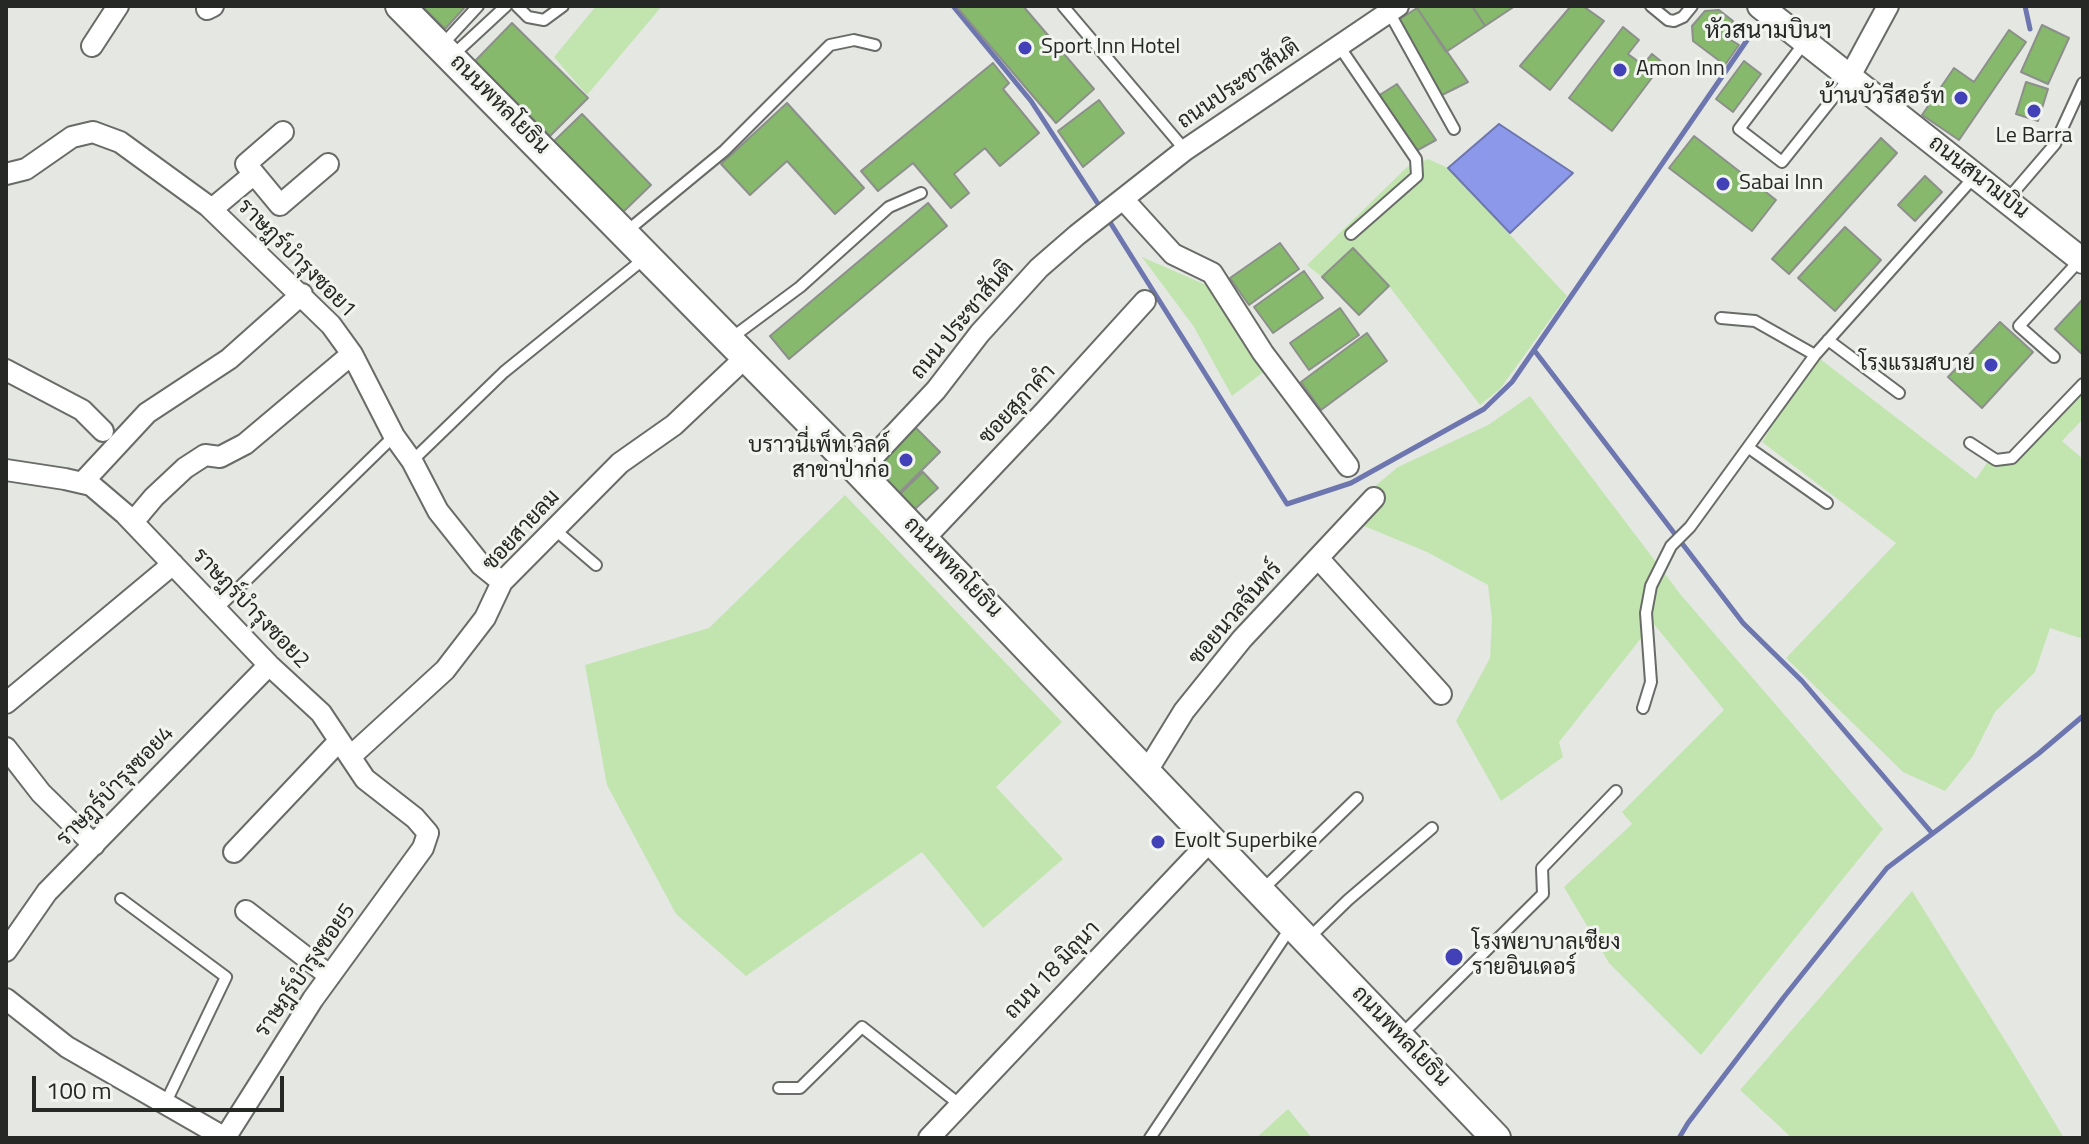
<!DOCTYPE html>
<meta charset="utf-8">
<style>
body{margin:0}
#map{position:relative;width:2089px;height:1144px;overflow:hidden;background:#e4e7e2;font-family:"Titillium Web",sans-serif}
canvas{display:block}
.frame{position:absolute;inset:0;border:8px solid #262826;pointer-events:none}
.scale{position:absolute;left:32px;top:1076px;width:252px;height:36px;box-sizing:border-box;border:4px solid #262826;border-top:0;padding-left:10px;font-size:24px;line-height:28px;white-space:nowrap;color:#262826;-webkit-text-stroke:6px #f1f4ef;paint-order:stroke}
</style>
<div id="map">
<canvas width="2089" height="1144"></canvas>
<div class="frame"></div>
<div class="scale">100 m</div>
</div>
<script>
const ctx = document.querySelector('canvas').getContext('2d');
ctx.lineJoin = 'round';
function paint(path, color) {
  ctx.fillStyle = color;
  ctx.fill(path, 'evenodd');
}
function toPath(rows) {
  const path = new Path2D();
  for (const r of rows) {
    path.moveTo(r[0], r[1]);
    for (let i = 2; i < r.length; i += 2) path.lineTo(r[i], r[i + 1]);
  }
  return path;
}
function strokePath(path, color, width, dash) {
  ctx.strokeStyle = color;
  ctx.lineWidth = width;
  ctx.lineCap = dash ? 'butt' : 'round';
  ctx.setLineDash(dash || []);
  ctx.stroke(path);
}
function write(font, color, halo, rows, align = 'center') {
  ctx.font = font + ' "Titillium Web",Sarabun,sans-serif';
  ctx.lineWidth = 6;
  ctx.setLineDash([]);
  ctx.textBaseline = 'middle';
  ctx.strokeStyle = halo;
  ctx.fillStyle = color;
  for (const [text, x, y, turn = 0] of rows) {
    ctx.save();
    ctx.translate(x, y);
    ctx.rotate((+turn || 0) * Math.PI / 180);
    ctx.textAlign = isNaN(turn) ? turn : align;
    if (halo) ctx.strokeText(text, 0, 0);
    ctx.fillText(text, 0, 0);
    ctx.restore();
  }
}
paint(toPath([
 [596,6,662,6,587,95,554,57],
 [1428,159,1448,168,1567,296,1500,389,1480,405,1389,286,1353,248,1322,277,1307,265,1407,167],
 [1142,257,1213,288,1266,370,1232,396,1194,327],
 [1815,355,1976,479,1991,457,2012,458,2083,384,2083,419,2062,441,2083,459,2083,639,2050,628,2035,672,1995,712,1973,756,1945,791,1903,772,1786,658,1896,543,1762,442],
 [1530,396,1681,595,1883,829,1701,1055,1609,963,1564,887,1632,824,1622,812,1724,710,1653,623,1559,742,1563,757,1501,801,1456,721,1490,658,1492,620,1488,585,1427,552,1364,526,1356,502,1398,467,1488,425],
 [845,495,1062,722,996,787,1063,859,983,928,922,852,746,976,676,914,607,785,585,665,709,628],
 [1912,891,2008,1045,2064,1138,1792,1138,1740,1090],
 [1288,1109,1312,1138,1256,1138]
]), '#c2e5b0');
const water = toPath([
 [1499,124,1573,173,1510,233,1448,168,1499,124]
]);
paint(water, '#8c98e9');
strokePath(water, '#6d76ae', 2);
strokePath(toPath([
 [953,6,1031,101,1102,210],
 [2025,6,2030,29],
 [1752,33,1534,350,1743,623,1802,681,1932,833],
 [1108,219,1287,504,1351,483,1484,409,1512,382,1534,350],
 [1679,1138,1688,1123,1784,997,1887,868,2038,754,2083,716]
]), '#6d76ae', 5);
const building = toPath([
 [422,6,466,6,445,29,422,6],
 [956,6,1023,6,1094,89,1056,123,956,6],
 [1420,6,1472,6,1485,26,1446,52,1417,8,1420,6],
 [1472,6,1515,6,1485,26,1472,6],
 [1571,6,1583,6,1604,21,1550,90,1520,66,1571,6],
 [1417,8,1468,82,1442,95,1409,48,1395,22,1417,8],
 [1719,10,1733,21,1728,38,1739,45,1725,65,1693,41,1692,26,1705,11,1719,10],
 [512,23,588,98,550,136,475,61,512,23],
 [2042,25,2069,38,2048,84,2021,72,2042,25],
 [1623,27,1639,40,1628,54,1643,65,1652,54,1663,63,1612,131,1569,98,1623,27],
 [2009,30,2026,42,1959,140,1922,115,1954,68,1974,82,2009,30],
 [1744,61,1761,74,1733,112,1716,99,1744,61],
 [993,63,1009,83,1003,89,1039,133,1000,166,985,148,954,174,969,193,951,208,913,163,878,191,861,171,993,63],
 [2026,82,2048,89,2038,121,2016,114,2026,82],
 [1397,84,1436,140,1416,151,1378,96,1397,84],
 [1099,100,1124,133,1083,167,1058,131,1099,100],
 [787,103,864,188,835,214,787,161,750,195,721,164,787,103],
 [582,114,651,185,620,215,551,144,582,114],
 [1694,136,1776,200,1752,231,1669,168,1694,136],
 [1881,138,1897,153,1789,274,1772,259,1881,138],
 [1925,176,1942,192,1915,221,1898,205,1925,176],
 [928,203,947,226,789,359,770,336,928,203],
 [1845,227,1881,260,1835,311,1798,278,1845,227],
 [1280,243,1299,269,1249,305,1230,278,1280,243],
 [1353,248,1389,286,1359,315,1322,277,1353,248],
 [1304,271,1323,298,1273,333,1254,307,1304,271],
 [2083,299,2083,355,2055,329,2083,299],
 [1340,308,1359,335,1309,370,1290,343,1340,308],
 [2000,322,2033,352,1982,408,1948,377,2000,322],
 [1367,333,1387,361,1321,410,1301,382,1367,333],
 [914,426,940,452,898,494,873,468,914,426],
 [923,472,938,488,915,509,900,494,923,472]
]);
paint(building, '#86b96b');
strokePath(building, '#8c8f8a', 2);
const service = toPath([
 [517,6,528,17,544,20,563,6],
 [1063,6,1185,150],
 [1651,6,1668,20,1674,21,1683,17,1692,6],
 [1389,12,1454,129],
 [1805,42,1739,129,1782,162,1849,78],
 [442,45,478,6],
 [1339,46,1416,159,1417,176,1351,234],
 [452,56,506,6],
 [2007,200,2055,144,2083,83],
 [627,231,724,151,830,45,854,40,875,45],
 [1721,318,1755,321,1815,355],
 [730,339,800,287,889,207,921,193],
 [1828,340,1899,393],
 [2054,357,2019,326,2080,260],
 [1970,443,1996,460,2012,458,2083,384],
 [1749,448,1827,503],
 [412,461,504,372,645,258],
 [554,529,596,565],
 [217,609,394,436],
 [1643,708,1651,682,1646,613,1651,586,1671,546,1690,527,1815,355,1974,177],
 [1261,891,1357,798],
 [121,899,226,977,165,1104],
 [1309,938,1348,900,1432,828],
 [1401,1035,1543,894,1542,868,1616,791],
 [779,1088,800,1088,862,1027,959,1104],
 [1150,1138,1291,927]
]);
const minor = toPath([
 [207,9,213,6],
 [92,46,118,6],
 [1849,78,1888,6],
 [283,132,246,164,280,205,328,164],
 [6,174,26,169,72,137,93,132,120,142,208,206,331,325,352,354,394,436,412,461,438,511,481,565,502,582],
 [1123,199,1173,254,1212,273,1263,353,1348,466],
 [212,209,254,174],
 [6,370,82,410,103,431],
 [6,470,65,479,91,485,125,514,269,665,321,713,365,779,415,818,428,833,423,848,313,999,225,1138],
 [859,472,936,390,980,333,1039,268,1077,235,1185,150,1398,6],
 [82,483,147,413,229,359,302,294],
 [133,522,154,497,185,468,205,455,220,457,245,444,352,354],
 [924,539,1045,411,1145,301],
 [1318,558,1441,694],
 [6,703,173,564],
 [6,748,41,793,94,845],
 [351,756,445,670,485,618,502,582,620,463,674,425,747,356],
 [1147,771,1184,711,1242,639,1374,498],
 [234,852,339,741],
 [246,911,330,976],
 [6,951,47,892,269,665],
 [6,999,67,1047,225,1138],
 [929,1138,1212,839]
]);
const tertiary = toPath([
 [1760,6,2083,261]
]);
const secondary = toPath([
 [400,6,859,472,1496,1138]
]);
strokePath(service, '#686b67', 14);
strokePath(minor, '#686b67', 24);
strokePath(tertiary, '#686b67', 28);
strokePath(secondary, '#686b67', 32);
strokePath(service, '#fff', 10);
strokePath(minor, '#fff', 20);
strokePath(tertiary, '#fff', 24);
strokePath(secondary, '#fff', 28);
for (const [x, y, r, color] of [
 [1025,48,8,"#4241b7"],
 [1620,70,8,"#4241b7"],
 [1961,98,8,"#4241b7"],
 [2034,111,8,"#4241b7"],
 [1723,184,8,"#4241b7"],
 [1991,365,8,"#4241b7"],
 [906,460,8,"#4241b7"],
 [1158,842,8,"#4241b7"],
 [1454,957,10,"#4241b7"]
]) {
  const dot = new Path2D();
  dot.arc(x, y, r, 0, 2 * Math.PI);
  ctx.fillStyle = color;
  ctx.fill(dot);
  strokePath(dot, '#f1f4ef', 3);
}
write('22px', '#262826', '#f1f4ef', [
 ["Sport Inn Hotel",1041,48],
 ["Amon Inn",1636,70],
 ["บ้านบัวรีสอร์ท",1945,98,"right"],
 ["Le Barra",2034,137,"center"],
 ["Sabai Inn",1739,184],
 ["โรงแรมสบาย",1975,365,"right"],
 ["บราวนี่เพ็ทเวิลด์",890,447,"right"],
 ["สาขาป่าก่อ",890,472,"right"],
 ["Evolt Superbike",1174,842],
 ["โรงพยาบาลเชียง",1472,944],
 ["รายอินเดอร์",1472,969]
], 'left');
write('22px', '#262826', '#f1f4ef', [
 ["ถนนประชาสันติ",1239,85,-34],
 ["ถนนพหลโยธิน",499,105,45],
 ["ถนนสนามบิน",1978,178,38],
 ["ราษฎร์บำรุงซอย1",296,259,45],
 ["ถนน ประชาสันติ",963,321,-50],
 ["ซอยสุภาคำ",1018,405,-47],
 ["ซอยสายลม",522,531,-47],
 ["ถนนพหลโยธิน",952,568,46],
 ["ราษฎร์บำรุงซอย2",250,609,46],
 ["ซอยนวลจันทร์",1236,614,-49],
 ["ราษฎร์บำรุงซอย4",116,787,-46],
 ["ราษฎร์บำรุงซอย5",306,971,-55],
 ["ถนน 18 มิถุนา",1053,971,-46],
 ["ถนนพหลโยธิน",1400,1037,46]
]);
write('24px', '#262826', '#f1f4ef', [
 ["หัวสนามบินฯ",1768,32]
]);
</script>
